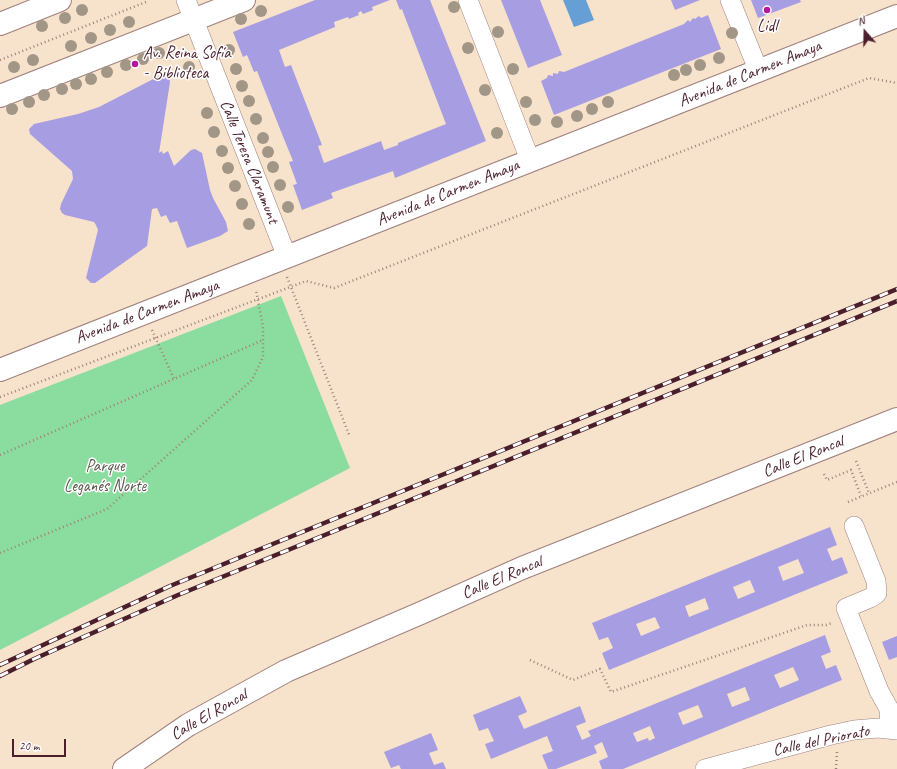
<!DOCTYPE html>
<meta charset="utf-8">
<style>
body{margin:0}
#map{position:relative;width:897px;height:769px;overflow:hidden;background:#f7e2cc;font-family:Caveat,sans-serif}
canvas{display:block}
.north{position:absolute;left:845px;top:12px;width:40px;height:40px;-webkit-text-stroke:3px #fff;paint-order:stroke;rotate:340deg;font-size:11px;font-weight:700;line-height:16px;text-align:center;color:#4a1f2b}
.north::after{content:'';display:block;margin:auto;width:14px;height:18px;background:#4a1f2b;clip-path:polygon(50% 0,100% 100%,50% 72%,0 100%)}
.scale{position:absolute;left:12px;top:739px;width:54px;height:18px;box-sizing:border-box;border:2px solid #4a1f2b;border-top:0;padding-left:5px;font-size:12px;line-height:14px;white-space:nowrap;color:#4a1f2b;-webkit-text-stroke:3px #fff;paint-order:stroke}
</style>
<div id="map">
<canvas width="897" height="769"></canvas>
<div class="north">N</div>
<div class="scale">20 m</div>
</div>
<script>
const ctx = document.querySelector('canvas').getContext('2d');
ctx.lineJoin = 'round';
function paint(path, color) {
  ctx.fillStyle = color;
  ctx.fill(path, 'evenodd');
}
function toPath(rows) {
  const path = new Path2D();
  for (const r of rows) {
    path.moveTo(r[0], r[1]);
    for (let i = 2; i < r.length; i += 2) path.lineTo(r[i], r[i + 1]);
  }
  return path;
}
function strokePath(path, color, width, dash) {
  ctx.strokeStyle = color;
  ctx.lineWidth = width;
  ctx.lineCap = dash ? 'butt' : 'round';
  ctx.setLineDash(dash || []);
  ctx.stroke(path);
}
function write(font, color, halo, rows, align = 'center') {
  ctx.font = font + ' Caveat,sans-serif';
  ctx.lineWidth = 3;
  ctx.setLineDash([]);
  ctx.textBaseline = 'middle';
  ctx.strokeStyle = halo;
  ctx.fillStyle = color;
  for (const [text, x, y, turn = 0] of rows) {
    ctx.save();
    ctx.translate(x, y);
    ctx.rotate((+turn || 0) * Math.PI / 180);
    ctx.textAlign = isNaN(turn) ? turn : align;
    if (halo) ctx.strokeText(text, 0, 0);
    ctx.fillText(text, 0, 0);
    ctx.restore();
  }
}
paint(toPath([
 [281,296,350,468,0,650,0,405]
]), '#8add9e');
paint(toPath([
 [563,0,586,0,594,20,574,27]
]), '#669fd5');
paint(toPath([
 [315,0,390,0,372,7,373,10,363,14,361,11,358,13,359,15,349,19,348,17,334,22,335,27,279,50,285,67,291,65,322,145,318,146,324,163,381,141,384,150,398,145,398,143,446,124,403,12,402,9,400,10,396,0,430,0,486,141,395,178,393,171,331,193,333,198,302,210,293,185,297,184,289,162,293,161,284,139,257,71,254,72,247,55,243,57,233,32],
 [501,0,540,0,562,55,528,68],
 [671,0,700,0,675,10],
 [751,0,800,0,801,2,758,18],
 [708,15,721,49,554,115,541,81,547,78,548,75,553,76,553,73,558,74,559,71,564,72,684,24,688,20,690,22,693,18,695,19,699,16,701,18],
 [165,73,169,77,170,82,159,153,162,151,163,154,168,151,174,166,191,150,195,149,202,153,210,190,213,198,226,222,228,231,220,236,187,248,177,221,170,223,166,215,161,217,157,208,152,209,147,246,95,283,91,283,86,278,98,230,96,225,94,222,65,215,62,213,60,209,61,204,73,179,72,171,30,134,29,129,34,124,78,114,99,107],
 [830,527,837,545,827,549,832,561,842,557,848,573,609,670,602,653,613,648,608,637,599,640,592,623],
 [798,559,804,573,783,581,778,567],
 [750,580,755,592,738,599,733,587],
 [705,598,709,609,689,617,685,606],
 [655,617,660,628,641,636,636,624],
 [825,635,831,652,821,656,826,669,836,665,842,680,623,769,602,769,599,761,608,757,602,742,594,746,597,753,556,769,548,769,542,755,553,751,547,736,491,759,485,744,494,741,488,728,479,731,473,715,520,696,527,712,518,716,524,729,580,706,586,722,576,726,582,740,591,736,588,731],
 [793,667,799,680,780,688,774,675],
 [745,687,750,700,732,707,727,694],
 [698,705,703,717,683,725,678,713],
 [650,726,655,738,649,741,648,738,637,742,633,733],
 [897,636,897,657,889,660,882,642],
 [431,733,438,750,429,753,434,765,443,762,446,769,401,769,399,765,391,768,384,752]
]), '#a79de2');
const street = toPath([
 [186,0,287,257],
 [468,0,530,160],
 [730,0,759,72],
 [854,526,876,581,877,593,875,595,870,598,846,608,879,691,889,709,890,729],
 [705,769,831,735,854,730,878,728,897,730]
]);
const secondary = toPath([
 [0,24,60,0],
 [0,96,244,0],
 [0,370,897,16],
 [124,769,188,725,286,671,421,613,522,568,897,419]
]);
strokePath(street, '#a0807c', 20);
strokePath(secondary, '#a0807c', 24);
strokePath(toPath([
 [0,60,146,2],
 [287,277,350,437],
 [152,330,174,379],
 [0,397,306,281,334,288,869,78,897,83],
 [0,455,263,340],
 [856,461,869,493],
 [824,474,827,480,851,470,861,496],
 [848,502,897,482],
 [0,553,107,509,252,380,263,357,263,327,256,290],
 [530,660,573,680,600,669,611,692,807,625,826,625,832,623],
 [836,769,837,752]
]), '#a0807c', 2.5, [1, 3]);
strokePath(street, '#fff', 19);
strokePath(secondary, '#fff', 22);
const rail = toPath([
 [0,665,170,586,897,289],
 [0,676,34,659,178,595,897,301]
]);
strokePath(rail, '#4a1f2b', 4.5);
strokePath(rail, '#fff', 3, [9]);
ctx.fillStyle = '#a29687';
for (const [x, y] of [
 [454,7],
 [82,10],
 [261,11],
 [65,18],
 [241,19],
 [129,22],
 [42,26],
 [110,30],
 [498,32],
 [732,33],
 [91,38],
 [71,46],
 [468,48],
 [229,50],
 [159,53],
 [719,58],
 [143,59],
 [33,60],
 [126,65],
 [700,65],
 [14,67],
 [189,67],
 [236,69],
 [513,69],
 [686,70],
 [107,72],
 [674,75],
 [91,79],
 [76,84],
 [242,86],
 [62,89],
 [485,90],
 [44,95],
 [249,101],
 [29,102],
 [526,102],
 [608,102],
 [12,109],
 [592,109],
 [207,113],
 [577,116],
 [256,119],
 [535,120],
 [557,122],
 [214,132],
 [497,133],
 [263,138],
 [222,151],
 [268,152],
 [273,167],
 [228,168],
 [280,185],
 [235,186],
 [242,204],
 [288,207],
 [249,224]
]) {
  ctx.beginPath();
  ctx.arc(x, y, 6, 0, 2 * Math.PI);
  ctx.fill();
}
for (const [x, y, r, color] of [
 [767,10,4,"#b5179e"],
 [135,64,4,"#b5179e"]
]) {
  const dot = new Path2D();
  dot.arc(x, y, r, 0, 2 * Math.PI);
  ctx.fillStyle = color;
  ctx.fill(dot);
  strokePath(dot, '#fff', 1.5);
}
write('17px', '#4a1f2b', '#fff', [
 ["Lidl",767,27],
 ["Av. Reina Sofía",143,54,"left"],
 ["- Biblioteca",143,74,"left"]
]);
write('17px', '#4a1f2b', '#fff', [
 ["Avenida de Carmen Amaya",750,74,-22],
 ["Calle Teresa Claramunt",249,162,68],
 ["Avenida de Carmen Amaya",448,193,-22],
 ["Avenida de Carmen Amaya",147,312,-21],
 ["Calle El Roncal",803,457,-22],
 ["Calle El Roncal",502,578,-23],
 ["Calle El Roncal",209,715,-30],
 ["Calle del Priorato",821,741,-12]
]);
write('17px', '#5d584e', '#fff', [
 ["Parque",105,467],
 ["Leganés Norte",105,487]
]);
</script>
